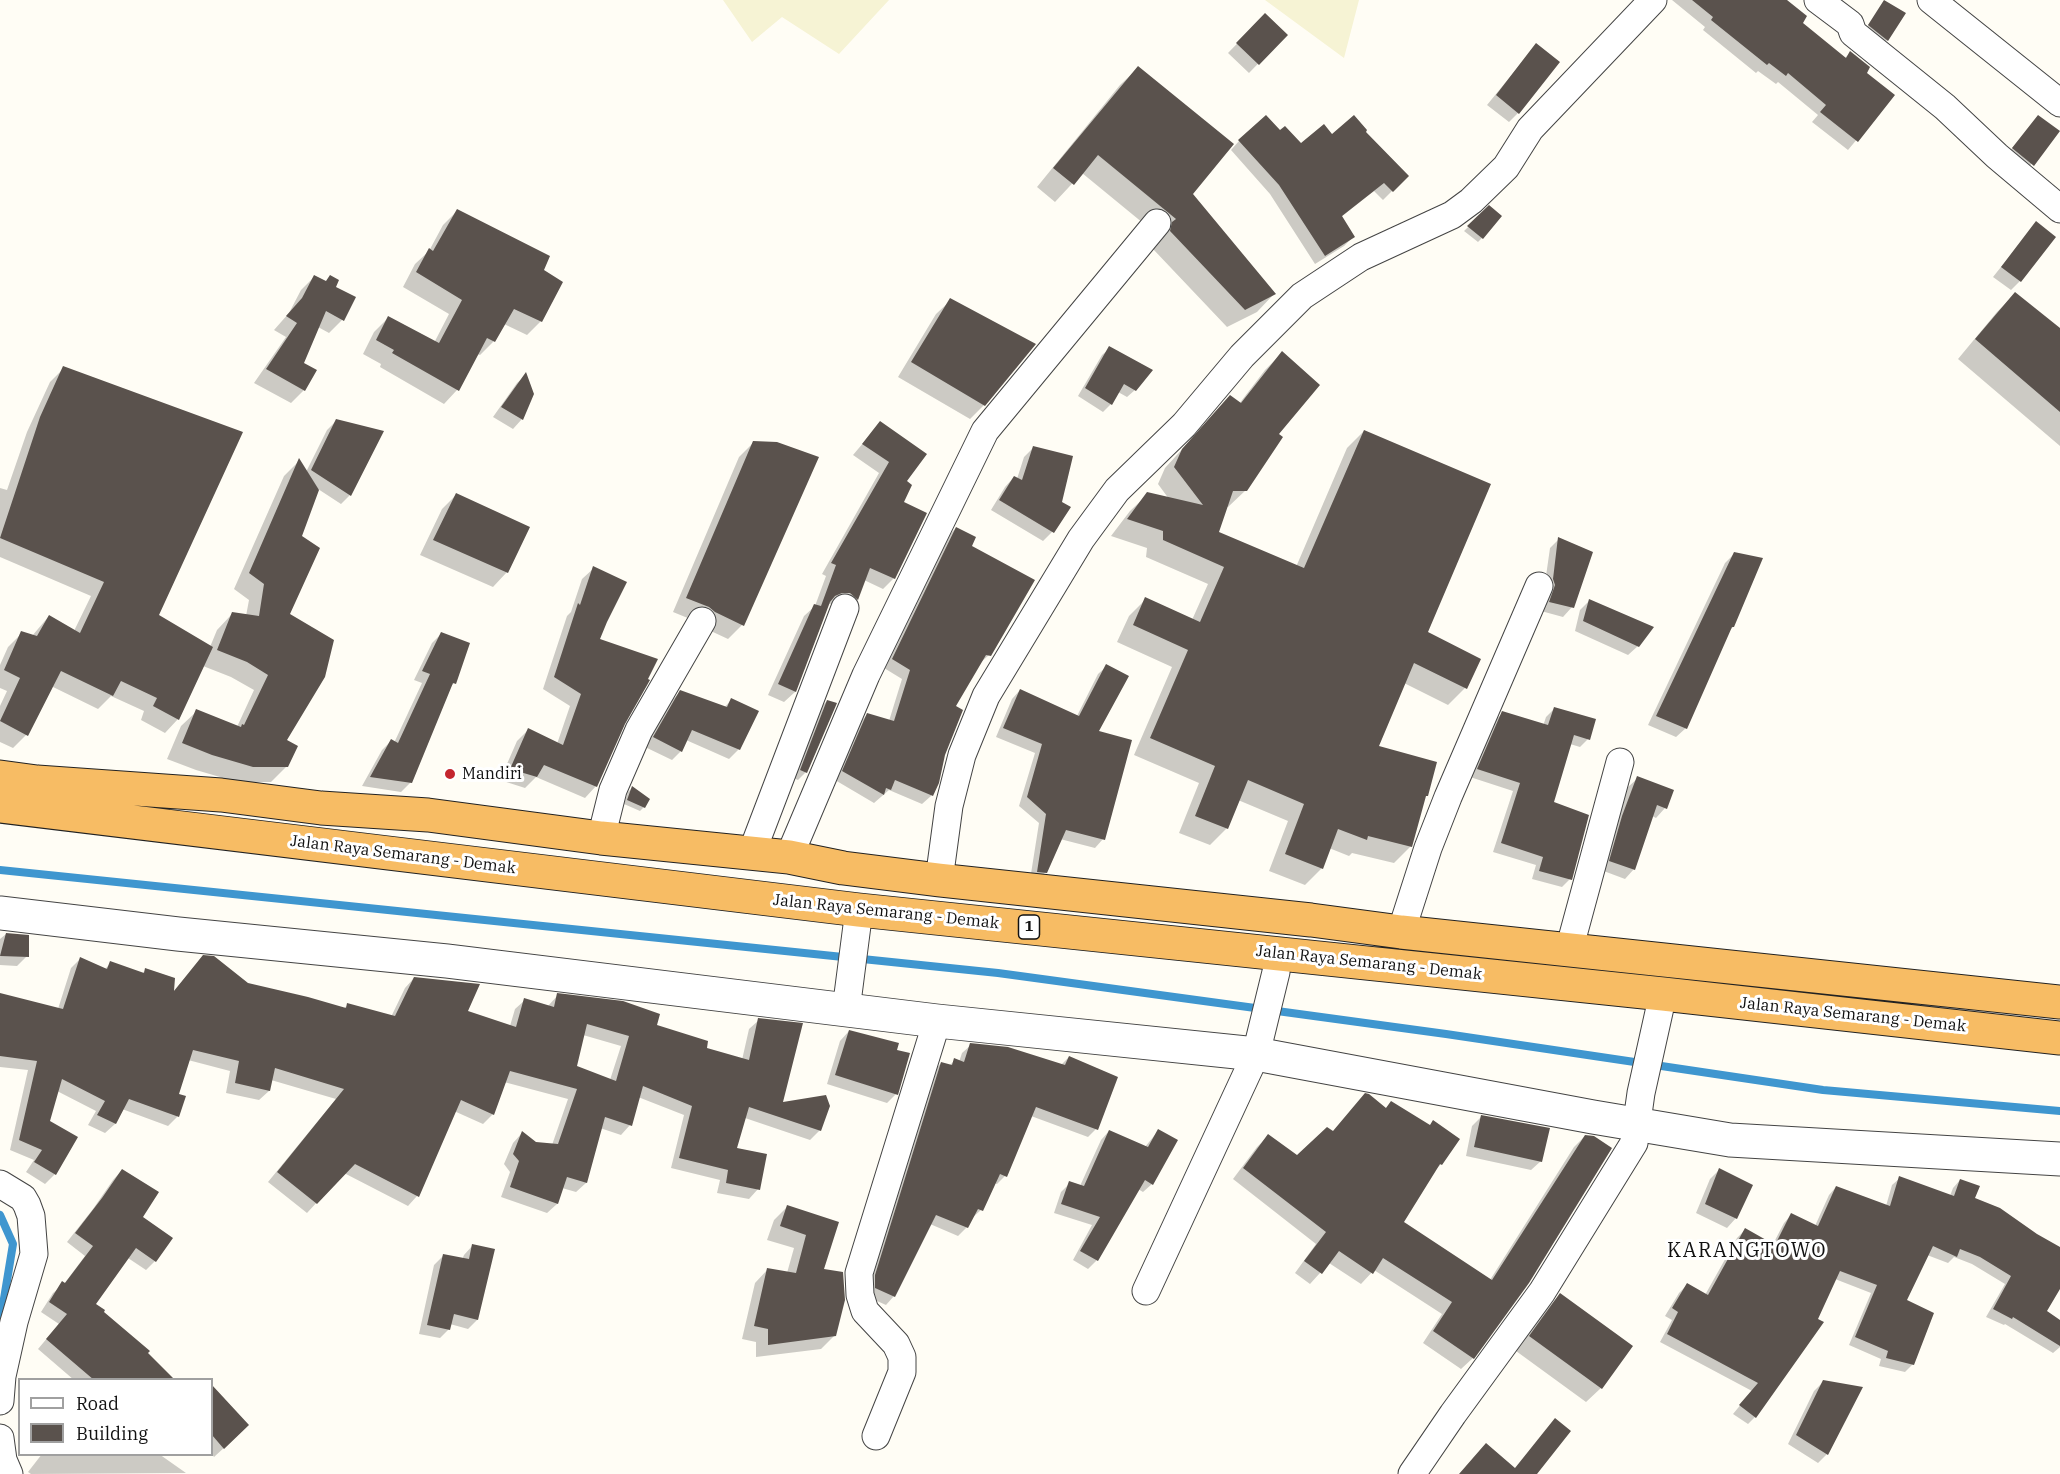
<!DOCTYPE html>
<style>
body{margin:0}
#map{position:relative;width:2060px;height:1474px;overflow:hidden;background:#fffdf5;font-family:"IBM Plex Serif",serif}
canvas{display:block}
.legend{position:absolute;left:18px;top:1378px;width:195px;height:78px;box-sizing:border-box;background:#fff;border:2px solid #a0a0a0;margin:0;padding:8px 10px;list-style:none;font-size:18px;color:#111}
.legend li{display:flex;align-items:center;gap:12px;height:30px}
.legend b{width:30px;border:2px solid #a0a0a0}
</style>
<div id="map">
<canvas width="2060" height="1474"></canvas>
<ul class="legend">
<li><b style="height:8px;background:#fff"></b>Road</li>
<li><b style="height:16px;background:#5a524d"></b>Building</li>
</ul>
</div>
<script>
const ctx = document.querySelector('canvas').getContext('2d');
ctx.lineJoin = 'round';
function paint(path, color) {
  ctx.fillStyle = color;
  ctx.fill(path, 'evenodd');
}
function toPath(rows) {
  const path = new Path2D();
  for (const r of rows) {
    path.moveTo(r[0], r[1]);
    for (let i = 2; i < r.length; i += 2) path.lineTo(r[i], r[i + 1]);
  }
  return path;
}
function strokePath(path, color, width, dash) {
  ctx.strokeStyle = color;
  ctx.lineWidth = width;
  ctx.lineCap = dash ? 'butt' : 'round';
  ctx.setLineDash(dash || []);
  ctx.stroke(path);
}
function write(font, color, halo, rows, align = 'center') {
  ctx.font = font + ' "IBM Plex Serif",serif';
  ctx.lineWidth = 6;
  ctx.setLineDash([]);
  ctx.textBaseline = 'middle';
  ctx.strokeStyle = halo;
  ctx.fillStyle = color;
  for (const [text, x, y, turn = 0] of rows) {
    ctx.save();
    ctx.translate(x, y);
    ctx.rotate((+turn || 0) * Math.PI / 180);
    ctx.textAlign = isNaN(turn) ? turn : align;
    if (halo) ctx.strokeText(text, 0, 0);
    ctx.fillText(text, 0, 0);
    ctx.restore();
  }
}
paint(toPath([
 [723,0,889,0,839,54,782,17,752,42],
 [1265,0,1359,0,1344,58]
]), '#f6f3d4');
paint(toPath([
 [1672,0,1783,0,1801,23,1844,59,1850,53,1865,73,1893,96,1848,150,1812,122,1818,115,1778,82,1776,84,1758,71,1756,73,1703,30,1705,27],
 [1265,15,1286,35,1249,73,1228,53],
 [1869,24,1887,40,1883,44,1865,30],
 [1536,45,1518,113,1509,122,1487,105],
 [1138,68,1191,194,1274,294,1257,312,1227,327,1153,249,1155,242,1160,237,1082,173,1055,202,1037,187,1120,85],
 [2038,117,2058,132,2023,174,2004,158],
 [1364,132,1407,176,1383,200,1374,191,1341,217,1353,237,1344,246,1315,264,1270,194,1231,150,1239,141,1280,133,1301,145,1332,136],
 [1489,207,1482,238,1478,242,1464,231],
 [457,211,542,271,541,321,527,335,504,324,493,342,480,355,477,354,457,390,444,404,380,367,381,364,363,354,374,332,388,318,434,343,449,314,403,287,415,264,429,251,443,225],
 [2036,223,2020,281,2011,290,1993,277],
 [314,277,354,298,342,320,329,333,318,327,302,364,304,390,291,403,254,383,286,337,274,330,289,313,301,290],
 [2015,294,2060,330,2060,446,1958,359,1997,312],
 [951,300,984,405,970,419,898,377,936,314],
 [1110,348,1135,390,1127,397,1118,392,1111,404,1103,412,1078,396,1102,355],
 [1282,353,1277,434,1246,490,1228,507,1226,507,1217,533,1296,567,1347,448,1364,431,1426,633,1465,688,1448,705,1404,683,1377,747,1423,798,1411,846,1394,863,1352,853,1349,856,1329,848,1322,868,1305,885,1269,871,1288,821,1238,800,1227,828,1210,845,1179,833,1199,783,1134,755,1172,667,1117,642,1129,616,1146,599,1192,620,1208,584,1146,557,1147,548,1111,536,1130,511,1148,494,1169,499,1158,484,1165,468,1230,397,1239,404,1265,370],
 [64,368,158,616,210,647,217,630,232,614,246,616,249,600,234,589,284,476,299,461,306,472,327,430,336,421,350,495,341,504,318,489,301,537,288,615,285,741,287,766,271,782,237,782,196,770,167,759,181,726,197,711,237,727,254,690,231,677,203,666,178,719,165,733,141,720,144,711,111,696,98,709,51,686,26,735,13,748,0,742,0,706,7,691,0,688,0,665,8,647,22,633,32,636,49,616,74,631,91,596,0,557,0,488,7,490,27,432,50,382],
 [526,375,522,419,513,429,493,417,517,383],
 [880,423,905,482,894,578,883,589,864,580,857,600,847,610,839,603,828,604,795,692,784,702,768,695,804,616,815,606,826,576,822,574,879,473,853,455],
 [754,442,817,458,742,625,728,639,700,626,695,621,673,612,739,457],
 [1033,448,1052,532,1043,541,991,510,1005,487,1014,477,1017,479,1024,457],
 [456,495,507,572,493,587,420,555,442,509],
 [956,528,970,547,989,655,979,664,953,707,937,782,931,796,922,804,889,790,874,803,835,780,859,723,868,714,889,721,902,679,884,668,947,537],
 [1559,539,1572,607,1563,617,1541,611,1550,548],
 [1734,554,1733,627,1729,631,1686,728,1676,737,1648,725,1725,563],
 [594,568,598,639,623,723,596,786,585,798,536,777,525,788,500,780,517,741,528,730,557,744,570,706,543,689,567,616,571,612,582,579],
 [1589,601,1638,646,1628,655,1575,631,1580,610],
 [441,634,454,683,449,688,411,782,401,792,362,786,382,750,391,741,394,743,422,683,414,680,432,643],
 [1107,666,1097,732,1103,839,1095,848,1060,839,1046,872,1037,880,1030,880,1039,823,1019,806,1035,753,996,737,1012,699,1020,690,1077,716,1098,674],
 [680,692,724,708,731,700,739,749,729,759,686,740,681,751,672,760,645,747,671,701],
 [827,701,806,772,798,780,793,778,819,709],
 [1555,708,1588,739,1580,747,1570,744,1552,803,1570,879,1562,887,1532,879,1536,865,1493,852,1513,791,1470,777,1494,721,1503,713,1543,726,1546,717],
 [1638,778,1665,808,1656,818,1652,816,1634,869,1625,879,1601,870,1613,826,1628,787],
 [632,788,644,807,640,811,624,804,628,792],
 [6,934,27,956,17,966,0,965,0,939],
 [203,957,247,985,343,1009,348,1005,391,1017,405,988,414,978,466,1012,510,1026,515,1009,525,1000,548,1006,558,995,655,1026,705,1050,742,1060,749,1029,759,1020,781,1104,820,1130,810,1140,745,1118,735,1149,758,1189,749,1199,717,1193,720,1180,671,1168,684,1115,638,1097,630,1125,621,1135,600,1128,586,1183,576,1192,562,1188,557,1204,547,1213,501,1197,510,1172,504,1164,513,1143,522,1133,536,1144,552,1145,568,1099,504,1082,493,1114,483,1124,454,1111,417,1196,408,1206,344,1173,307,1213,268,1182,336,1099,271,1080,269,1091,259,1100,226,1093,230,1071,188,1060,177,1095,184,1097,177,1117,168,1126,122,1109,115,1124,105,1133,88,1125,96,1111,57,1091,48,1121,55,1174,45,1184,26,1172,34,1160,10,1150,28,1070,0,1067,0,995,58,1009,71,968,80,959,104,970,111,963,142,974,146,969,172,993],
 [583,1035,621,1046,610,1080,576,1067],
 [849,1031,895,1051,896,1094,887,1103,827,1084,840,1041],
 [971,1045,1061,1065,1069,1057,1096,1129,1088,1137,1031,1116,1005,1176,997,1184,994,1183,981,1210,972,1218,967,1227,958,1236,930,1224,894,1296,886,1305,868,1297,867,1284,933,1072,941,1063,949,1066,955,1060,959,1062,962,1053],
 [1391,1103,1441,1164,1434,1171,1402,1223,1490,1280,1574,1147,1585,1136,1473,1358,1461,1369,1423,1343,1442,1314,1374,1270,1361,1284,1329,1263,1310,1284,1295,1273,1316,1244,1233,1179,1257,1147,1268,1136,1297,1157,1332,1132,1385,1109],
 [1481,1117,1541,1161,1531,1170,1466,1156,1472,1126],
 [1109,1131,1145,1147,1158,1131,1152,1184,1143,1192,1138,1189,1097,1260,1088,1269,1073,1260,1092,1225,1054,1213,1061,1192,1070,1183,1080,1186,1101,1140],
 [122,1170,155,1261,146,1270,128,1258,94,1304,173,1380,74,1380,38,1349,59,1324,41,1312,53,1293,64,1284,85,1256,67,1242,93,1209,113,1180],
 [1719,1170,1736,1218,1727,1228,1696,1213,1710,1179],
 [1900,1178,1950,1196,1953,1188,1960,1180,1973,1199,2060,1249,2060,1286,2045,1311,2060,1321,2060,1347,2053,1353,2005,1324,2004,1325,1986,1317,2005,1284,1972,1264,1954,1257,1948,1263,1927,1255,1905,1300,1913,1364,1905,1372,1879,1366,1881,1359,1849,1345,1871,1293,1835,1279,1755,1417,1748,1424,1733,1414,1752,1391,1660,1342,1672,1320,1665,1316,1679,1293,1687,1285,1705,1295,1737,1238,1745,1230,1772,1246,1784,1223,1791,1215,1815,1226,1829,1195,1836,1187,1886,1206,1892,1185],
 [787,1207,837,1223,822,1270,835,1335,821,1349,756,1357,756,1342,742,1339,755,1283,768,1269,787,1273,794,1248,767,1240,774,1220],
 [473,1245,477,1320,468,1329,450,1324,449,1329,440,1338,419,1334,434,1265,444,1255,462,1260,464,1255],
 [1560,1295,1631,1347,1601,1388,1586,1402,1516,1351,1546,1309],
 [1824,1381,1861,1388,1827,1454,1818,1463,1788,1444,1814,1391],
 [220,1396,238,1435,214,1457,212,1454,212,1404],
 [42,1454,159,1454,186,1473,31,1474,28,1472]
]), '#0003');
strokePath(toPath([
 [0,870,998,973,1446,1034,1823,1090,2060,1111],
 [0,1215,13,1244,0,1323]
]), '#3f96cf', 8);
paint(toPath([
 [1692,0,1787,0,1807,16,1803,23,1846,58,1850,51,1870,67,1867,73,1895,95,1858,142,1820,112,1826,105,1788,73,1786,76,1769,63,1767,65,1711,20,1713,17],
 [1884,0,1906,13,1888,41,1868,25],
 [1265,13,1288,35,1259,65,1236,43],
 [1536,43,1560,62,1519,114,1496,95],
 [1138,66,1234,144,1193,194,1276,294,1245,310,1170,231,1172,222,1176,219,1098,155,1074,185,1053,168],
 [1266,115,1280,130,1285,126,1301,143,1324,124,1332,134,1354,115,1367,130,1366,132,1409,176,1393,192,1384,183,1342,216,1355,237,1325,256,1279,185,1238,140],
 [2038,115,2060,131,2034,166,2012,148],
 [1489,205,1502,216,1483,239,1467,226],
 [457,209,550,256,544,270,563,282,542,322,514,309,495,342,487,338,459,391,392,353,394,350,376,340,388,316,439,343,462,300,416,272,429,248,433,251],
 [2036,221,2056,237,2021,282,2001,267],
 [314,275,326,281,330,275,339,280,336,287,356,297,344,321,326,311,304,363,317,370,305,391,266,369,297,323,286,316,302,298],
 [2015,292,2060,328,2060,412,1975,339],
 [950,298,1036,344,985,406,911,362],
 [1109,346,1153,370,1136,391,1124,384,1112,405,1085,388],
 [1282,351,1320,385,1279,434,1283,437,1247,491,1233,491,1219,532,1304,568,1364,430,1491,484,1428,632,1481,659,1467,689,1414,663,1379,746,1437,762,1428,796,1426,796,1412,847,1368,836,1367,840,1338,829,1323,869,1285,854,1304,804,1248,780,1228,829,1195,816,1215,766,1150,738,1188,650,1133,625,1145,597,1200,622,1224,567,1163,540,1163,531,1127,519,1147,492,1203,505,1174,467,1182,449,1230,395,1241,403],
 [63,366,243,432,159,615,213,647,179,720,153,706,157,698,121,681,113,696,61,671,28,736,0,721,20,678,4,670,21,631,37,636,49,615,80,633,104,582,0,538,40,417],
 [526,372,534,394,523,420,501,407],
 [336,419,384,431,351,496,311,470],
 [880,421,927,454,907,481,912,485,904,502,927,513,895,579,870,568,858,600,850,593,842,593,835,596,830,602,796,692,778,684,814,604,821,606,836,565,831,563,889,462,862,444],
 [753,441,777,442,819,457,744,626,715,612,709,607,686,598],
 [1033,446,1073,456,1062,502,1071,507,1054,533,999,500,1014,476,1022,480],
 [299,458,319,490,302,536,320,548,290,614,334,640,325,677,287,740,298,746,288,767,253,767,212,755,182,743,196,709,241,727,242,724,244,725,268,675,247,662,217,650,232,612,259,616,264,584,249,573],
 [456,493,530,527,508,573,433,540],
 [956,527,976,537,972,546,1035,580,991,656,986,655,956,706,963,710,945,755,939,783,933,796,895,780,891,790,886,788,884,795,842,771,867,713,894,721,910,670,892,659],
 [1558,537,1593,552,1574,608,1549,602,1555,585,1553,579],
 [1734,552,1763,558,1734,627,1732,627,1687,729,1656,716],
 [593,566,627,582,607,622,600,639,658,659,648,679,650,680,625,724,597,787,544,765,537,777,510,769,528,728,563,745,581,694,554,677,578,603,580,605],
 [1589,599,1654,627,1639,647,1583,621],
 [441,632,470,643,456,684,453,683,412,783,370,777,391,739,398,743,430,674,422,671],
 [1106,664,1129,676,1099,731,1132,740,1105,840,1066,830,1047,873,1037,872,1046,814,1027,797,1042,744,1003,728,1020,689,1079,716],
 [680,690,727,707,731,698,759,711,740,750,692,730,682,752,653,737],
 [827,700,837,703,807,773,800,770],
 [1554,707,1596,719,1590,740,1574,735,1554,802,1589,815,1572,880,1539,871,1543,857,1501,843,1520,783,1477,769,1502,711,1548,725],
 [1637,776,1674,790,1667,809,1657,805,1635,870,1609,861,1622,816],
 [632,786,650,799,645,808,627,800],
 [6,933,29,935,29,957,0,956],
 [203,955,214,956,248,983,308,997,346,1008,347,1003,395,1016,414,977,480,984,468,1011,516,1027,524,998,554,1007,557,993,623,1001,660,1014,657,1025,708,1041,707,1048,749,1060,758,1018,803,1023,783,1102,826,1095,830,1106,821,1131,749,1107,737,1148,767,1154,760,1190,726,1183,728,1170,679,1158,692,1106,643,1086,632,1126,605,1117,587,1183,567,1177,558,1204,510,1187,519,1161,513,1154,522,1131,536,1142,558,1144,577,1089,510,1071,494,1115,461,1100,419,1197,355,1164,317,1204,277,1172,344,1089,275,1068,270,1091,235,1083,239,1061,193,1050,179,1094,186,1096,179,1117,129,1099,116,1124,97,1115,105,1101,62,1079,50,1121,78,1137,56,1175,34,1162,42,1150,19,1140,37,1061,0,1056,0,993,63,1009,80,957,107,969,110,961,144,973,145,968,175,978,174,991],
 [587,1024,629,1036,616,1081,577,1066],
 [849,1030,899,1043,897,1050,910,1053,898,1095,835,1075],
 [970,1043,1008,1047,1065,1065,1069,1056,1118,1077,1098,1130,1036,1107,1007,1177,1000,1174,983,1211,978,1209,968,1228,936,1215,895,1297,875,1288,875,1275,941,1062,952,1065,954,1058,964,1062],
 [1365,1093,1369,1094,1386,1108,1391,1101,1430,1125,1433,1120,1460,1139,1442,1165,1440,1164,1404,1222,1492,1280,1585,1135,1594,1136,1612,1148,1529,1283,1474,1359,1433,1331,1452,1302,1383,1258,1373,1274,1339,1251,1322,1274,1304,1261,1326,1232,1243,1168,1268,1134,1297,1155,1327,1127,1333,1131],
 [1481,1115,1550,1128,1542,1162,1474,1147],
 [1158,1129,1178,1140,1153,1185,1145,1180,1098,1261,1080,1251,1100,1217,1061,1204,1069,1181,1084,1186,1109,1130,1148,1147],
 [1719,1168,1753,1185,1737,1219,1705,1204],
 [122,1169,159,1192,143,1217,173,1238,156,1262,136,1248,96,1304,105,1310,104,1312,150,1351,148,1353,175,1380,94,1380,46,1339,67,1314,49,1302,62,1281,65,1283,93,1246,75,1233,102,1198],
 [1899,1176,1954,1196,1960,1179,1980,1186,1975,1198,2000,1208,2037,1234,2060,1247,2060,1289,2047,1311,2060,1320,2060,1346,2013,1317,2012,1319,1993,1309,2011,1276,1980,1257,1960,1249,1957,1257,1933,1246,1907,1300,1934,1313,1914,1365,1886,1358,1888,1351,1855,1337,1877,1285,1840,1271,1818,1319,1824,1322,1756,1418,1739,1405,1758,1383,1667,1334,1678,1312,1672,1308,1687,1283,1708,1295,1745,1228,1775,1245,1791,1213,1818,1226,1836,1186,1890,1206],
 [787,1205,839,1222,824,1269,843,1272,845,1300,836,1336,768,1345,768,1329,754,1326,767,1268,796,1273,806,1235,780,1226],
 [472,1244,495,1249,478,1320,454,1314,450,1330,427,1325,443,1254,469,1259],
 [1560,1293,1633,1346,1602,1389,1529,1336],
 [1823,1380,1863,1387,1828,1455,1796,1435],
 [212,1385,249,1425,224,1449,212,1435],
 [1555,1418,1571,1431,1537,1474,1459,1474,1486,1443,1515,1468]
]), '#5a524d');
const minor = toPath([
 [1818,0,1850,24,1853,33,1945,107,1997,156,2060,209],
 [1931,0,2060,103],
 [601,838,613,790,639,730,702,621],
 [752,852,845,608],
 [789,857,866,675,985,431,1157,223],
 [939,880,949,806,962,755,986,696,1081,539,1117,490,1184,425,1242,356,1302,296,1361,257,1452,215,1471,201,1506,167,1530,129,1653,0],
 [1401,932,1428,848,1448,797,1539,586],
 [1569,950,1620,762],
 [846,1010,859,910],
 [0,1184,23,1198,27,1205,31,1216,34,1254,14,1322,2,1376,0,1401],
 [1146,1291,1256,1054,1276,972,1278,954],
 [876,1436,902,1372,902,1357,896,1344,865,1311,860,1295,859,1273,937,1021],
 [0,1438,3,1460,9,1474],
 [1412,1474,1453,1414,1542,1292,1634,1143,1641,1093,1663,994]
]);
const tertiary = toPath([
 [0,913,178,934,447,961,937,1021,1256,1054,1593,1117,1730,1140,2060,1159]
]);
const trunk = toPath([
 [0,777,37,782,221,795,321,808,428,815,601,838,789,857,843,868,939,880,1311,920,1401,932,2060,1002],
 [0,806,859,910,1663,994,2060,1038]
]);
strokePath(minor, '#444', 29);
strokePath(tertiary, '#444', 35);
strokePath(trunk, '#222', 35);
strokePath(minor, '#fff', 27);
strokePath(tertiary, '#fff', 33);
strokePath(trunk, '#f7bc64', 33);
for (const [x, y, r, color] of [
 [450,774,6,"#c4262e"]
]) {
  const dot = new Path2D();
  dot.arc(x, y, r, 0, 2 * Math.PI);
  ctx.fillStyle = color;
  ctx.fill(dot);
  strokePath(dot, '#fff', 2);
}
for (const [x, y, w] of [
 [1029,927,21]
]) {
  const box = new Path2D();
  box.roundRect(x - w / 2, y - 12, w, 24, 4.5);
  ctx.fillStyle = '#fff';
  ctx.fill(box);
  strokePath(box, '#111', 1.5);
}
write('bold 15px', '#111', null, [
 ["1",1029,927]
]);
write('16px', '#111', '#fff', [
 ["Mandiri",462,774]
], 'left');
write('16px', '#111', '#fff', [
 ["Jalan Raya Semarang - Demak",403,855,7],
 ["Jalan Raya Semarang - Demak",886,912,6],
 ["Jalan Raya Semarang - Demak",1369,963,6],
 ["Jalan Raya Semarang - Demak",1853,1015,6]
]);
ctx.letterSpacing = '1.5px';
write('20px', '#111', '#fff', [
 ["KARANGTOWO",1747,1251]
]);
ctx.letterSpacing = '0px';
</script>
